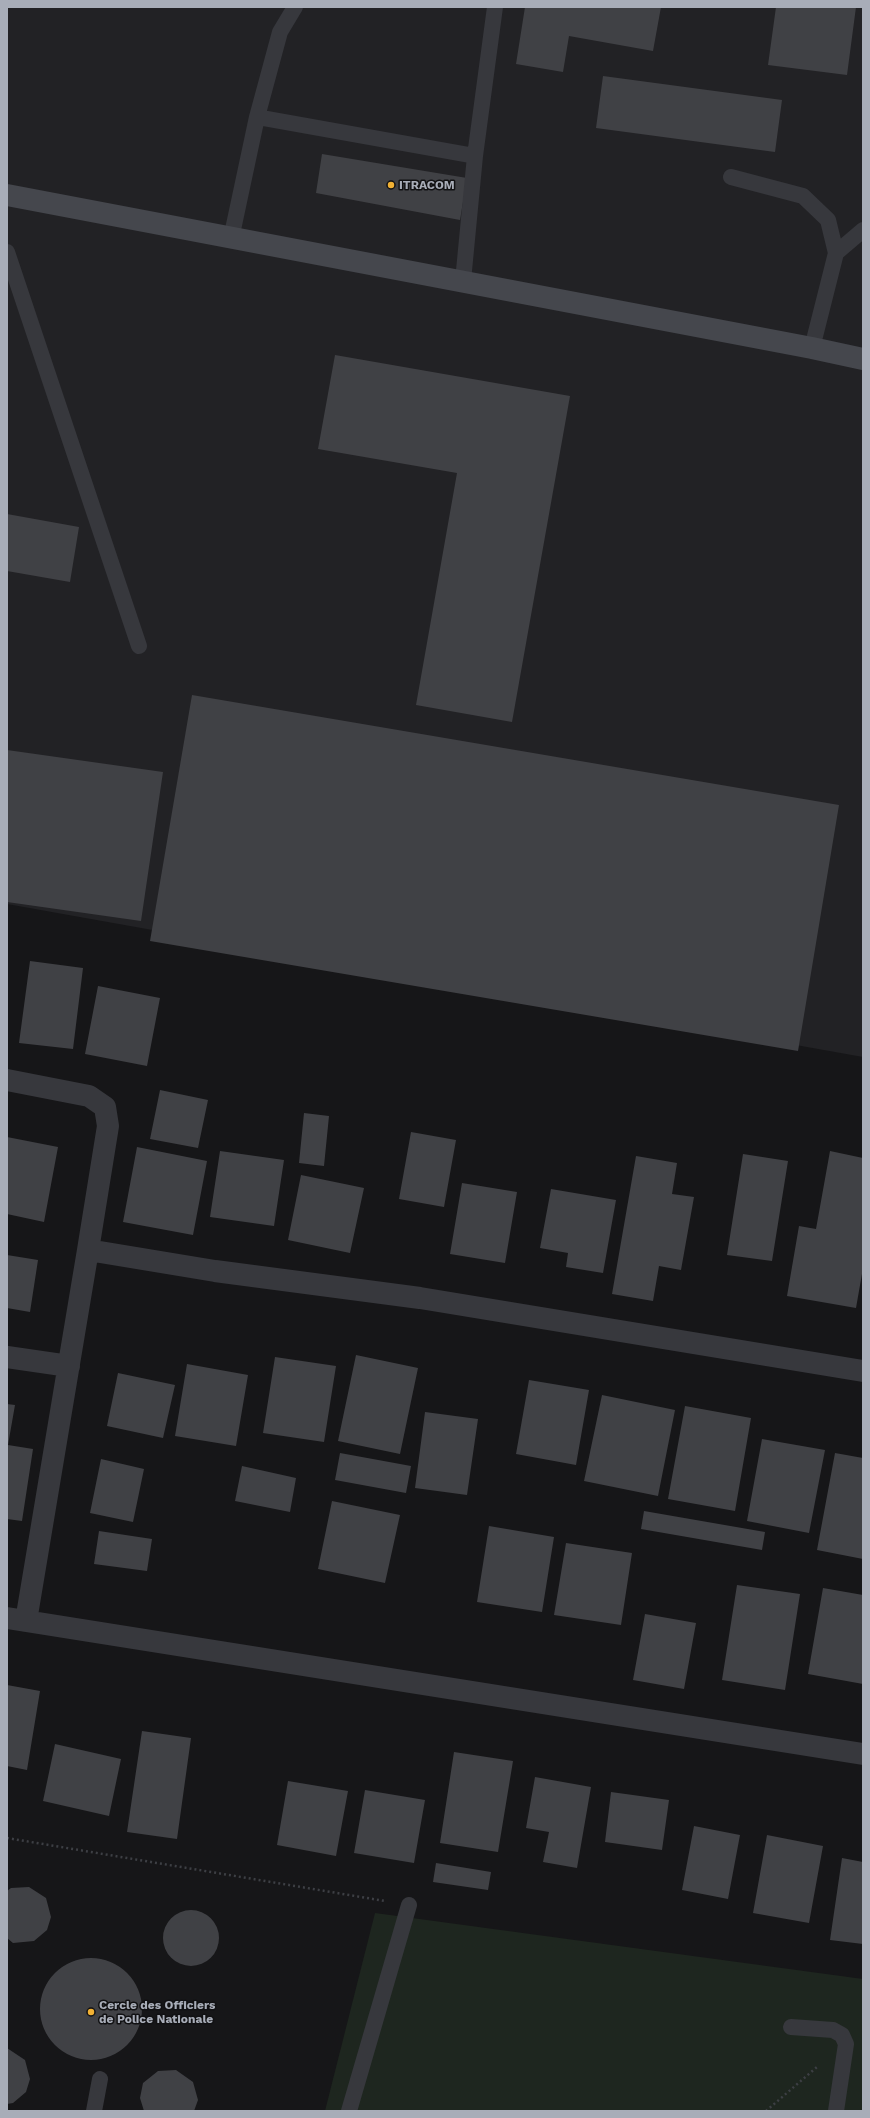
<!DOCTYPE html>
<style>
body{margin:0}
#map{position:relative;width:870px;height:2118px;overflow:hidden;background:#161618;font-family:"Work Sans",sans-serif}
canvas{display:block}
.frame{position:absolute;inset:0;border:8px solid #a8adb8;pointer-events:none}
</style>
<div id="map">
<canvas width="870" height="2118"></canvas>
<div class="frame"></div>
</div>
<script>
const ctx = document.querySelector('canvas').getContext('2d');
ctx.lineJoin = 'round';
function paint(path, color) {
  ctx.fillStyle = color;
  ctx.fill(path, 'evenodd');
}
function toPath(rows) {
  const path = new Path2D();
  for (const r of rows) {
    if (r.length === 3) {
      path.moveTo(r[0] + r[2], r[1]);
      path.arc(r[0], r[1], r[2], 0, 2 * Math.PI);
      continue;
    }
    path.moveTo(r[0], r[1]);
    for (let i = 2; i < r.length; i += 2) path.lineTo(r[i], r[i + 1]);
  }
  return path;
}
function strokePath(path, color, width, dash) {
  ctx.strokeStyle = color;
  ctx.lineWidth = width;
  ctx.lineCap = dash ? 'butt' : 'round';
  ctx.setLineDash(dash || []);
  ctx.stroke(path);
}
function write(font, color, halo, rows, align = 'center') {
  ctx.font = font + ' "Work Sans",sans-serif';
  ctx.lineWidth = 3;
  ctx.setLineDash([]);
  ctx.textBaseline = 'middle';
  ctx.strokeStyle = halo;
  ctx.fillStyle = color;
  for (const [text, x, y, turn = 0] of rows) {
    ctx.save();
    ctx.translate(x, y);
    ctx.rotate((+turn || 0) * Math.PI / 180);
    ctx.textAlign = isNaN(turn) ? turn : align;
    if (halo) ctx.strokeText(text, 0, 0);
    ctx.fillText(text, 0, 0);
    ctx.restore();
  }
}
paint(toPath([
 [7,7,863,7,863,1057,7,904]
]), '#222225');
paint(toPath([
 [375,1913,863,1979,863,2111,325,2111]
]), '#1e261f');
paint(toPath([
 [525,7,661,7,653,51,569,36,563,72,516,64],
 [776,7,856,7,847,75,768,65],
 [603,76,782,100,775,152,596,128],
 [322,154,467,178,460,220,316,193],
 [335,355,570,396,512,722,416,705,457,473,318,449],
 [7,514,79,527,70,582,7,571],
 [192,695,839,805,798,1051,150,941],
 [7,750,163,772,141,921,7,902],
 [30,961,83,968,73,1049,19,1043],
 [98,986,160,998,147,1066,85,1054],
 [160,1090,208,1100,198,1148,150,1139],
 [304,1113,329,1116,324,1166,299,1163],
 [411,1132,456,1140,444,1207,399,1199],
 [7,1137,58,1147,44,1222,7,1214],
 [137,1147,207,1161,193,1235,123,1222],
 [220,1151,284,1160,274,1226,210,1217],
 [830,1151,863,1158,863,1268,856,1308,787,1296,799,1226,816,1229],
 [743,1154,788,1161,772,1261,727,1255],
 [636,1156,677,1163,672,1194,694,1197,681,1270,659,1266,653,1301,612,1294],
 [301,1175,364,1188,350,1253,288,1240],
 [462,1183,517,1192,505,1263,450,1254],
 [551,1189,616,1200,603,1273,566,1267,568,1253,540,1248],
 [7,1255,38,1260,30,1312,7,1308],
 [356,1355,418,1368,400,1454,338,1441],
 [275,1357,336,1366,324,1442,263,1433],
 [187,1364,248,1375,236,1446,175,1436],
 [118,1373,175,1385,163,1438,107,1426],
 [529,1380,589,1390,576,1465,516,1454],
 [602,1395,675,1410,658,1496,584,1481],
 [7,1404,15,1405,8,1445,7,1445],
 [685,1406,751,1418,735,1511,668,1499],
 [425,1412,478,1419,467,1495,415,1488],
 [762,1439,825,1450,809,1533,747,1521],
 [8,1445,33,1449,22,1521,7,1519],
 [340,1453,411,1466,406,1493,335,1480],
 [835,1453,863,1458,863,1559,817,1550],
 [101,1459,144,1469,133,1522,90,1513],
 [242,1466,296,1478,290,1512,235,1501],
 [332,1501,400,1515,385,1583,318,1569],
 [644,1511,765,1532,762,1550,641,1529],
 [489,1526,554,1537,542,1612,477,1602],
 [99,1531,152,1539,147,1571,94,1564],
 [566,1543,632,1553,621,1625,554,1615],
 [737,1585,800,1594,785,1690,722,1680],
 [823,1588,863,1595,863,1684,808,1674],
 [645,1614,696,1623,684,1689,633,1680],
 [7,1685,40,1691,27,1770,7,1766],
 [142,1731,191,1738,177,1839,127,1832],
 [55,1744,121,1759,109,1816,43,1801],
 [454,1752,513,1761,498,1852,440,1843],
 [535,1777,591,1787,577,1868,543,1862,549,1832,526,1828],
 [288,1781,348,1791,336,1856,277,1845],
 [365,1790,425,1800,414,1863,354,1853],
 [611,1792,669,1800,662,1850,605,1842],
 [694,1826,740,1835,728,1899,682,1890],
 [767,1835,823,1846,809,1923,753,1913],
 [842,1858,863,1862,863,1944,830,1940],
 [436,1863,491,1872,488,1890,433,1882],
 [29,1887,46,1898,51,1917,47,1930,34,1941,13,1943,7,1938,7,1891,11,1888],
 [191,1938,28],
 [91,2009,51],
 [7,2048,25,2060,30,2079,26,2092,13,2103,7,2104],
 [176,2070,193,2082,198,2100,194,2111,144,2111,140,2098,143,2083,158,2071]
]), '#404145');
strokePath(toPath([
 [7,1838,385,1901],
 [766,2111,817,2067]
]), '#3d3f44', 2.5, [2, 3]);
strokePath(toPath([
 [257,117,280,32,295,7],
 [475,156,495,7],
 [731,177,803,196,828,220,836,253],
 [231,239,257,117,475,156,463,281],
 [7,252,139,646],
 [812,348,836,253,863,230],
 [791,2027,833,2030,842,2035,846,2044,836,2111],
 [94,2111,100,2079],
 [349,2111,409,1905]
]), '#37383d', 16);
strokePath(toPath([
 [7,1080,89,1096,105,1107,108,1126,88,1250,215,1271,420,1298,863,1371],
 [7,1357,69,1366],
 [7,1618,863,1754],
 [26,1621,88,1250]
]), '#37383d', 22);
strokePath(toPath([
 [7,195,812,348,863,359]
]), '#45474d', 22);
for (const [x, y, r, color] of [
 [391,185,4,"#f2b134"],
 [91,2012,4,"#f2b134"]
]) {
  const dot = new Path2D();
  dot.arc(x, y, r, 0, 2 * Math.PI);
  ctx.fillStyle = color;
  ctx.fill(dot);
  strokePath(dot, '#111113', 1.5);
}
write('bold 12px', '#a8adb8', '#111113', [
 ["ITRACOM",399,185],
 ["Cercle des Officiers",99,2005],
 ["de Police Nationale",99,2019]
], 'left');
</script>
